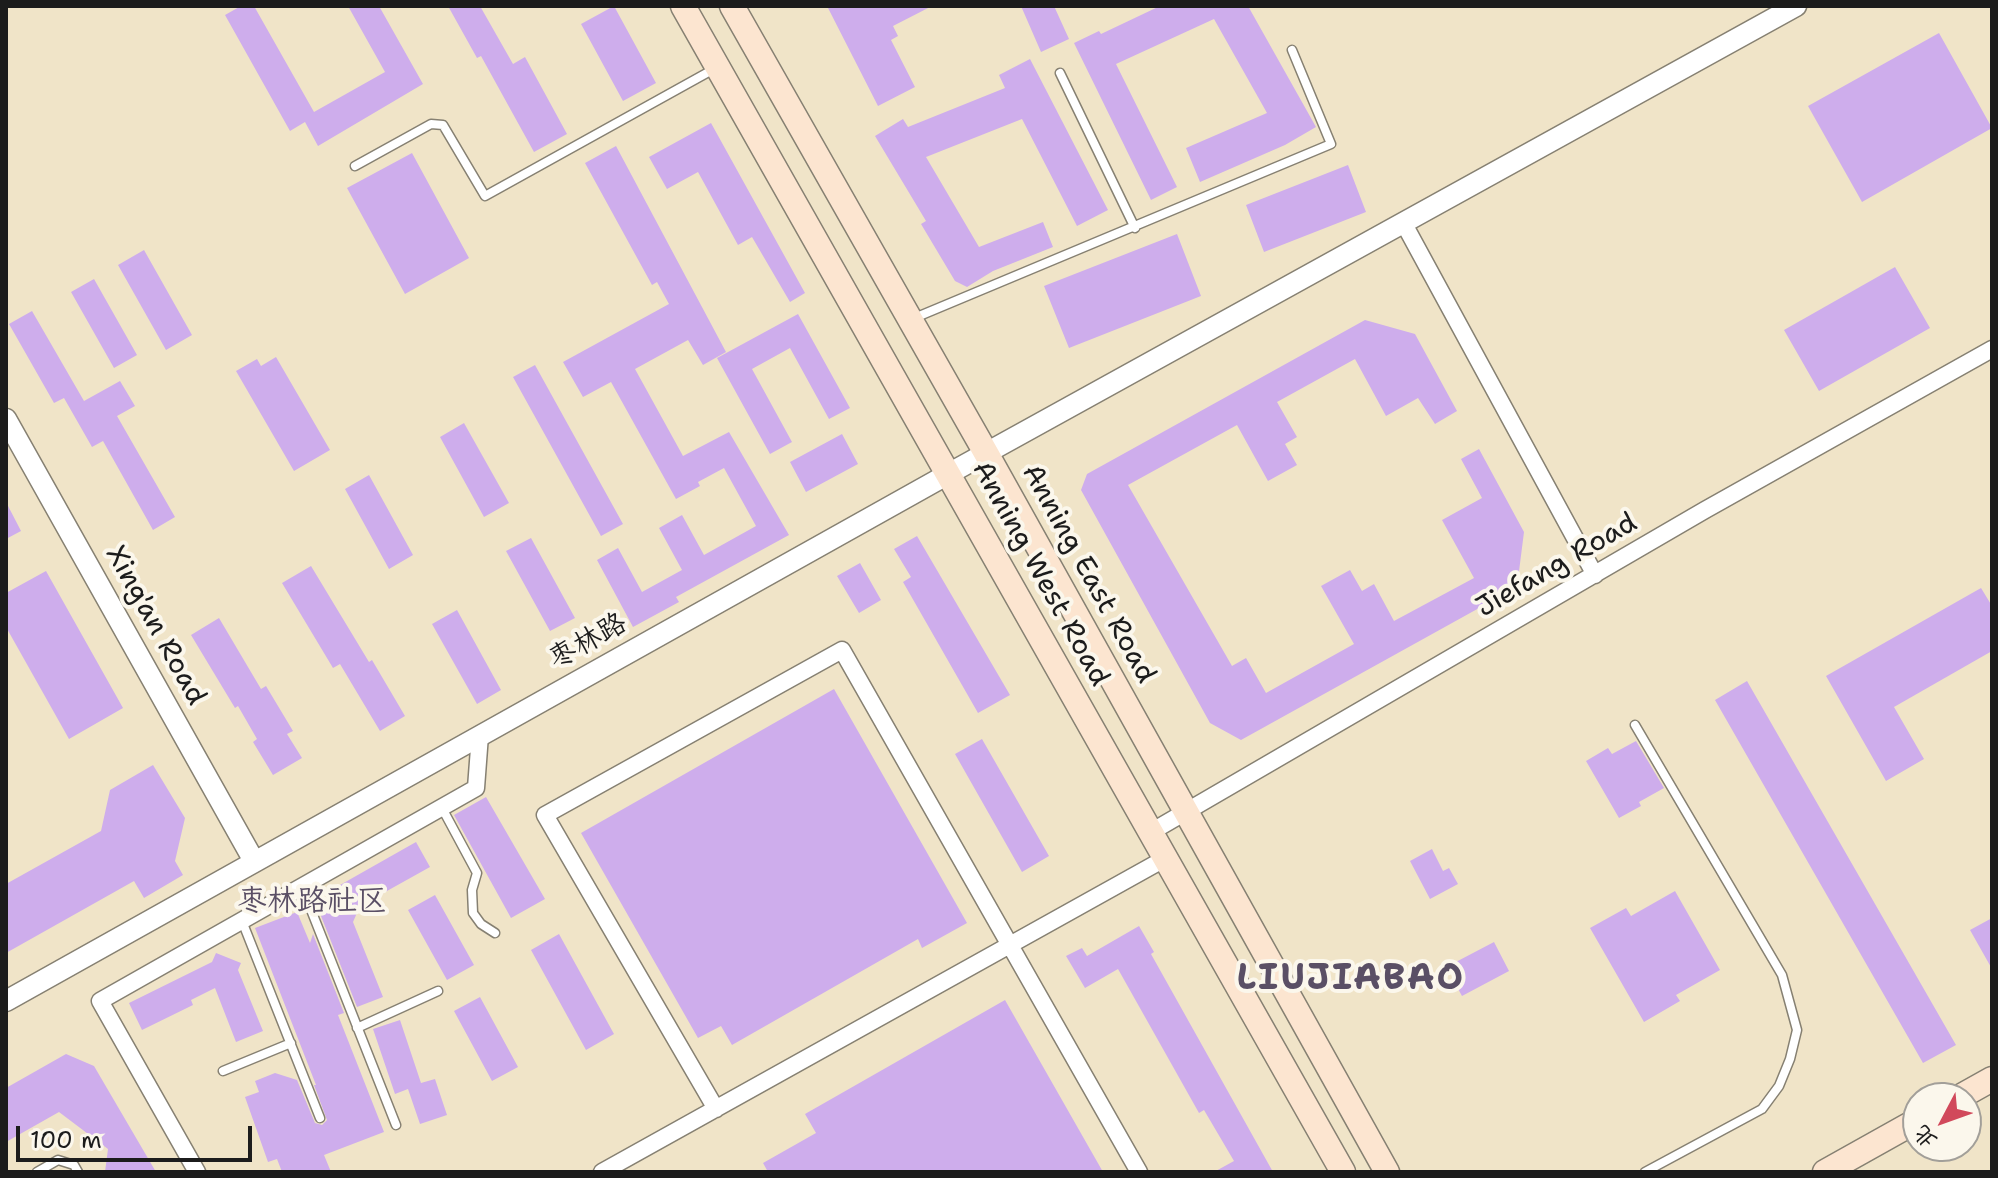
<!DOCTYPE html>
<meta charset="utf-8">
<style>
body{margin:0}
#map{position:relative;width:1998px;height:1178px;overflow:hidden;background:#f0e4c8;font-family:"Shantell Sans","LXGW WenKai TC",sans-serif}
canvas{display:block}
.frame{position:absolute;inset:0;border:8px solid #1c1c1c;pointer-events:none}
.north{position:absolute;left:1902px;top:1082px;width:80px;height:80px;box-sizing:border-box;background:#fbf7ec;border:2px solid #a29f99;border-radius:50%;rotate:229deg;font-size:22px;font-weight:700;line-height:32px;text-align:center;color:#1c1c1c}
.north::after{content:'';display:block;margin:auto;width:28px;height:36px;background:#d1495b;clip-path:polygon(50% 0,100% 100%,50% 72%,0 100%)}
.scale{position:absolute;left:16px;top:1126px;width:236px;height:36px;box-sizing:border-box;border:4px solid #1c1c1c;border-top:0;padding-left:10px;font-size:24px;line-height:28px;white-space:nowrap;color:#1c1c1c;-webkit-text-stroke:6px #fbf7ec;paint-order:stroke}
</style>
<div id="map">
<canvas width="1998" height="1178"></canvas>
<div class="frame"></div>
<div class="north">北</div>
<div class="scale">100 m</div>
</div>
<script>
const ctx = document.querySelector('canvas').getContext('2d');
ctx.lineJoin = 'round';
function paint(path, color) {
  ctx.fillStyle = color;
  ctx.fill(path, 'evenodd');
}
function toPath(rows) {
  const path = new Path2D();
  for (const r of rows) {
    path.moveTo(r[0], r[1]);
    for (let i = 2; i < r.length; i += 2) path.lineTo(r[i], r[i + 1]);
  }
  return path;
}
function strokePath(path, color, width, dash) {
  ctx.strokeStyle = color;
  ctx.lineWidth = width;
  ctx.lineCap = dash ? 'butt' : 'round';
  ctx.setLineDash(dash || []);
  ctx.stroke(path);
}
function write(font, color, halo, rows, align = 'center') {
  ctx.font = font + ' "Shantell Sans","LXGW WenKai TC",sans-serif';
  ctx.lineWidth = 8;
  ctx.setLineDash([]);
  ctx.textBaseline = 'middle';
  ctx.strokeStyle = halo;
  ctx.fillStyle = color;
  for (const [text, x, y, turn = 0] of rows) {
    ctx.save();
    ctx.translate(x, y);
    ctx.rotate((+turn || 0) * Math.PI / 180);
    ctx.textAlign = isNaN(turn) ? turn : align;
    if (halo) ctx.strokeText(text, 0, 0);
    ctx.fillText(text, 0, 0);
    ctx.restore();
  }
}
paint(toPath([
 [241,6,254,6,314,112,385,72,348,6,379,6,423,84,318,146,305,122,290,131,225,15],
 [448,6,480,6,513,64,525,57,567,134,534,152,481,56,477,58],
 [614,6,656,83,623,101,581,24],
 [827,6,932,6,893,26,898,36,891,40,915,87,878,106],
 [1021,6,1054,6,1069,39,1041,52],
 [1160,6,1248,6,1316,127,1285,145,1200,182,1186,148,1267,113,1214,19,1116,64,1177,187,1151,200,1074,43,1099,31,1101,34],
 [1939,33,1992,128,1862,202,1808,106],
 [1030,59,1108,210,1077,226,1022,119,926,157,979,247,1043,222,1053,247,993,271,967,287,955,281,921,224,926,221,875,136,903,119,908,127,1005,88,999,75],
 [711,123,805,293,790,302,752,237,738,245,698,172,667,189,649,157],
 [616,146,726,352,703,365,688,340,635,369,683,456,729,432,789,535,676,597,679,602,633,627,597,560,618,548,642,592,682,570,659,528,682,515,704,555,756,526,724,468,698,482,700,486,676,499,611,382,583,397,563,362,669,304,657,282,652,285,585,163],
 [412,153,469,258,405,294,347,188],
 [1348,165,1366,212,1264,252,1246,205],
 [1177,234,1201,296,1069,348,1044,286],
 [144,250,192,335,166,350,118,265],
 [1895,267,1930,328,1819,391,1784,330],
 [94,279,137,355,114,368,71,292],
 [32,311,84,401,120,381,135,406,117,416,175,517,153,530,103,441,92,447,64,398,54,403,9,324],
 [798,314,850,408,829,419,790,348,752,369,792,442,770,454,717,358],
 [1365,320,1415,334,1457,411,1435,424,1418,398,1386,416,1355,359,1277,402,1297,437,1285,444,1297,465,1268,481,1237,425,1128,485,1232,666,1246,658,1266,693,1354,644,1321,586,1350,570,1362,591,1374,584,1394,621,1474,578,1442,520,1482,498,1461,459,1479,449,1524,532,1517,587,1241,740,1210,723,1081,490,1087,474],
 [276,357,330,450,294,471,236,371,257,359,261,366],
 [535,365,623,524,601,536,513,377],
 [464,423,509,503,484,517,440,437],
 [842,434,858,464,806,492,790,462],
 [369,475,413,555,389,569,345,489],
 [6,502,21,531,6,539],
 [917,536,1010,695,978,713,903,582,911,577,894,549],
 [531,538,575,618,550,631,506,551],
 [860,563,881,600,859,613,837,576],
 [311,566,369,662,372,660,405,716,380,731,340,664,333,668,282,583],
 [46,571,123,708,69,739,6,627,6,593],
 [1981,588,1992,606,1992,651,1894,707,1924,759,1886,781,1826,676],
 [457,610,501,690,477,704,432,624],
 [219,618,261,689,266,686,293,731,287,734,302,758,273,775,253,742,257,739,238,706,235,708,191,635],
 [1747,681,1956,1045,1923,1063,1715,700],
 [834,689,967,923,922,948,918,939,732,1045,721,1026,698,1038,581,833],
 [982,739,1049,856,1022,872,955,754],
 [1636,741,1664,788,1639,802,1641,806,1619,818,1586,761,1608,748,1612,754],
 [153,765,185,818,175,861,183,875,144,898,134,881,6,953,6,884,101,831,110,790],
 [486,797,545,899,511,918,454,815],
 [416,842,430,867,360,906,353,922,383,997,357,1007,321,916,333,889],
 [1432,849,1443,871,1449,868,1458,884,1430,899,1410,861],
 [1675,891,1720,970,1676,995,1680,1001,1644,1022,1590,928,1626,908,1631,916],
 [435,895,474,965,447,980,408,910],
 [297,912,310,943,313,934,344,1013,338,1015,384,1132,324,1155,331,1172,282,1172,277,1159,268,1162,245,1097,259,1092,255,1081,275,1073,297,1080,315,1123,322,1125,327,1120,314,1085,316,1085,255,928],
 [1992,918,1992,969,1970,930],
 [1139,926,1154,952,1151,954,1273,1172,1214,1172,1234,1161,1204,1110,1199,1113,1118,969,1085,988,1066,956,1082,948,1087,956],
 [559,934,614,1034,586,1050,531,950],
 [1494,942,1509,971,1462,996,1452,978,1458,975,1452,964],
 [216,953,241,963,238,970,263,1031,236,1042,215,988,191,1000,193,1005,142,1030,129,1003,212,962],
 [480,997,518,1067,492,1081,454,1011],
 [1005,1000,1103,1172,768,1172,763,1163,816,1133,805,1114],
 [400,1020,421,1083,435,1079,447,1115,420,1124,408,1089,395,1094,373,1029],
 [66,1054,94,1066,156,1172,105,1172,108,1149,59,1112,6,1142,6,1088]
]), '#ceadec');
const service = toPath([
 [1060,73,1135,228],
 [355,166,431,124,443,125,485,196,714,69],
 [912,319,1331,144,1292,50],
 [1635,725,1782,975,1797,1030,1790,1059,1779,1086,1762,1109,1645,1172],
 [442,808,477,873,472,890,473,913,481,924,495,933],
 [302,887,396,1125],
 [242,921,320,1118],
 [357,1028,438,991],
 [223,1071,291,1043],
 [37,1172,58,1160,74,1165,78,1172]
]);
const minor = toPath([
 [1403,222,1595,575],
 [1151,832,1705,510,1992,349],
 [716,1109,545,815,842,650,1139,1172],
 [197,1172,100,1001,476,788,480,735],
 [602,1172,1166,858]
]);
const tertiary = toPath([
 [6,419,254,861],
 [6,1001,950,473,1796,6]
]);
const secondary = toPath([
 [683,6,1343,1172],
 [732,6,986,453,1387,1172],
 [1958,1098,1992,1079],
 [1825,1172,1918,1120]
]);
strokePath(service, '#868072', 11);
strokePath(minor, '#868072', 19);
strokePath(tertiary, '#868072', 23);
strokePath(secondary, '#868072', 27);
strokePath(service, '#fff', 8);
strokePath(minor, '#fff', 16);
strokePath(tertiary, '#fff', 20);
strokePath(secondary, '#fce5d0', 24);
write('28px', '#1c1c1c', '#fbf7ec', [
 ["Jiefang Road",1557,566,-30],
 ["Anning West Road",1040,574,61],
 ["Anning East Road",1088,574,61],
 ["Xing'an Road",155,626,61],
 ["枣林路",588,642,-29]
]);
write('30px', '#5a4f65', '#fbf7ec', [
 ["枣林路社区",312,902]
]);
ctx.letterSpacing = '2px';
write('bold 36px', '#5a4f65', '#fbf7ec', [
 ["LIUJIABAO",1351,980]
]);
ctx.letterSpacing = '0px';
</script>
